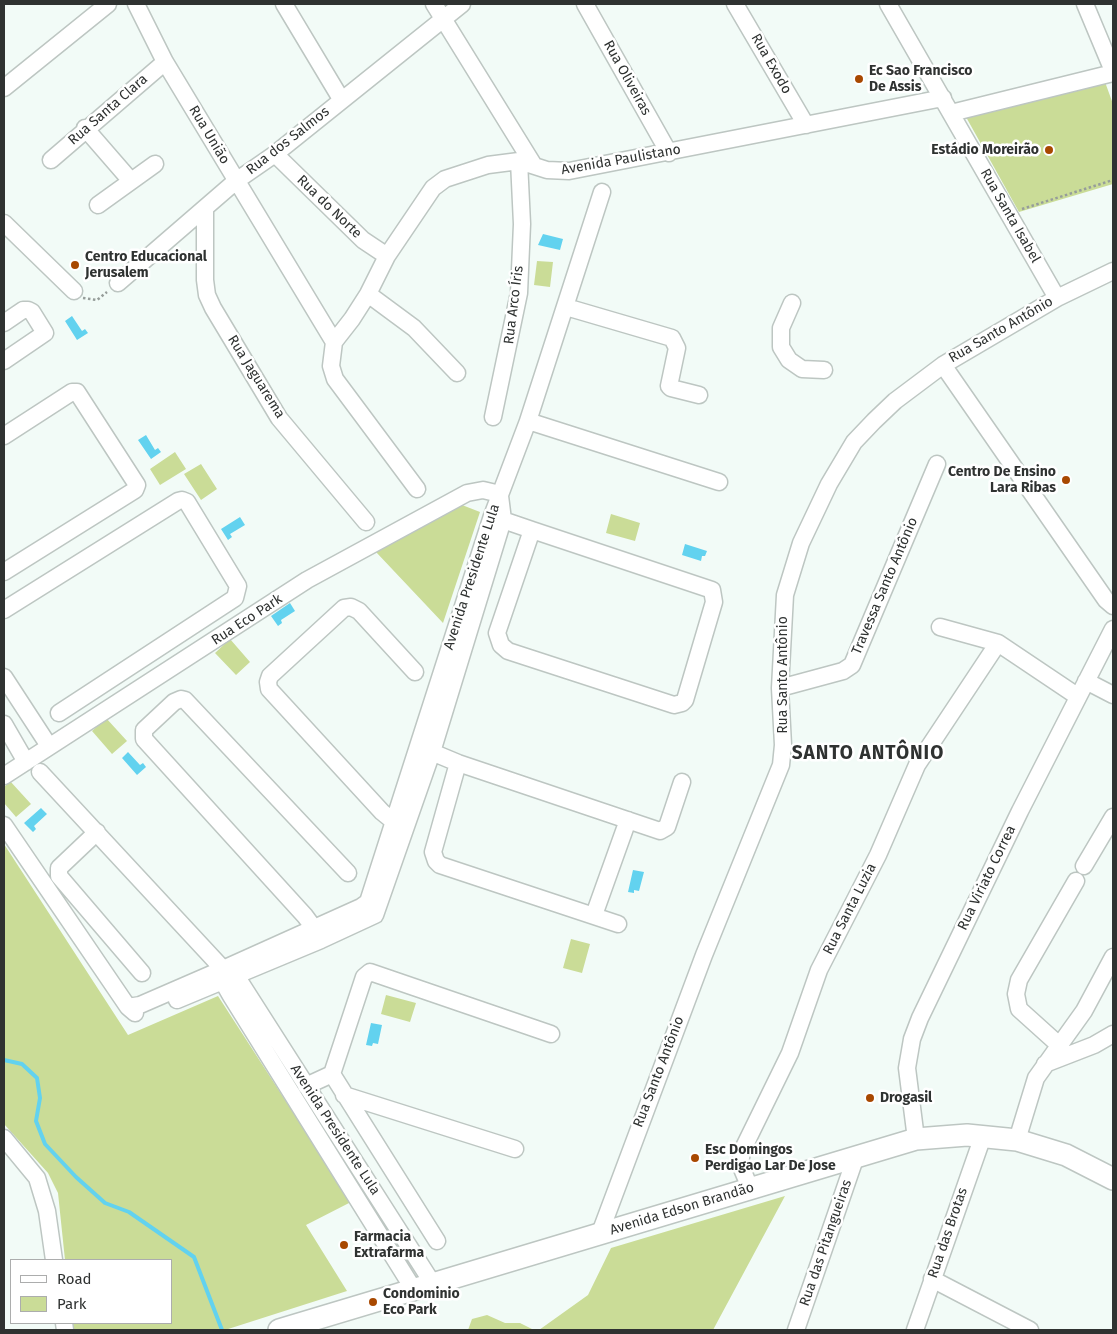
<!DOCTYPE html>
<meta charset="utf-8">
<style>
body{margin:0}
#map{position:relative;width:1117px;height:1334px;overflow:hidden;background:#f2fbf7;font-family:"Fira Sans",sans-serif}
canvas{display:block}
.frame{position:absolute;inset:0;border:5px solid #2f3231;pointer-events:none}
.legend{position:absolute;left:10px;top:1259px;width:162px;height:65px;box-sizing:border-box;background:#fff;border:1px solid #acadad;margin:0;padding:6px 9px;list-style:none;font-size:15px;color:#2f3231}
.legend li{display:flex;align-items:center;gap:10px;height:25px}
.legend b{width:25px;border:1px solid #acadad}
</style>
<div id="map">
<canvas width="1117" height="1334"></canvas>
<div class="frame"></div>
<ul class="legend">
<li><b style="height:6px;background:#fff"></b>Road</li>
<li><b style="height:14px;background:#cadc97"></b>Park</li>
</ul>
</div>
<script>
const ctx = document.querySelector('canvas').getContext('2d');
ctx.lineJoin = 'round';
function paint(path, color) {
  ctx.fillStyle = color;
  ctx.fill(path, 'evenodd');
}
function toPath(rows) {
  const path = new Path2D();
  for (const r of rows) {
    path.moveTo(r[0], r[1]);
    for (let i = 2; i < r.length; i += 2) path.lineTo(r[i], r[i + 1]);
  }
  return path;
}
function strokePath(path, color, width, dash) {
  ctx.strokeStyle = color;
  ctx.lineWidth = width;
  ctx.lineCap = dash ? 'butt' : 'round';
  ctx.setLineDash(dash || []);
  ctx.stroke(path);
}
function write(font, color, halo, rows, align = 'center') {
  ctx.font = font + ' "Fira Sans",sans-serif';
  ctx.lineWidth = 5;
  ctx.setLineDash([]);
  ctx.textBaseline = 'middle';
  ctx.strokeStyle = halo;
  ctx.fillStyle = color;
  for (const [text, x, y, turn = 0] of rows) {
    ctx.save();
    ctx.translate(x, y);
    ctx.rotate((+turn || 0) * Math.PI / 180);
    ctx.textAlign = isNaN(turn) ? turn : align;
    if (halo) ctx.strokeText(text, 0, 0);
    ctx.fillText(text, 0, 0);
    ctx.restore();
  }
}
paint(toPath([
 [1105,82,1113,104,1113,184,1019,212,966,117],
 [537,261,553,262,550,287,534,285],
 [175,452,186,469,160,485,150,469],
 [201,464,217,489,201,500,184,474],
 [462,505,480,512,443,623,376,552],
 [611,514,640,523,635,541,606,533],
 [230,639,250,662,236,675,215,653],
 [106,718,127,741,112,754,92,731],
 [10,781,31,804,16,817,4,803,4,787],
 [4,844,128,1035,218,996,351,1202,306,1225,347,1291,225,1330,72,1330,71,1323,171,1323,171,1260,65,1260,58,1193,48,1173,4,1124],
 [571,939,590,944,582,973,563,968],
 [386,995,416,1003,410,1022,381,1014],
 [785,1196,713,1330,539,1330,588,1295,611,1248],
 [487,1315,505,1323,520,1323,534,1330,468,1330,472,1319]
]), '#cadc97');
paint(toPath([
 [543,234,563,239,560,250,538,245],
 [72,316,82,331,85,329,88,333,77,340,65,321],
 [146,435,155,450,158,448,161,452,151,459,138,440],
 [240,517,245,525,230,534,232,537,228,540,221,529],
 [685,544,707,551,705,556,702,556,701,561,682,555],
 [290,603,295,611,281,620,282,623,278,626,271,616],
 [128,752,140,765,143,763,146,767,137,775,122,758],
 [41,808,47,814,34,826,36,829,33,832,24,823],
 [633,870,644,872,639,891,634,890,634,893,628,892],
 [371,1023,382,1025,378,1044,373,1043,372,1046,366,1045]
]), '#62d2ef');
strokePath(toPath([
 [4,1060,22,1064,37,1078,40,1098,36,1121,45,1144,76,1177,105,1203,129,1212,194,1257,222,1330]
]), '#62d2ef', 4);
const minor = toPath([
 [136,4,165,62,334,342],
 [284,4,341,99],
 [434,4,533,164],
 [585,4,669,153],
 [735,4,806,125],
 [888,4,1057,298],
 [1085,4,1113,71],
 [4,88,108,4],
 [951,113,1113,73],
 [85,128,131,181],
 [275,154,363,240,387,256],
 [51,160,165,62],
 [98,205,155,164],
 [205,209,205,280,207,295,213,308,279,418,366,522],
 [4,223,74,291],
 [118,283,236,181,275,154,462,4],
 [368,294,414,328,457,373],
 [792,303,781,328,781,347,789,360,802,369,824,370],
 [566,307,672,338,677,348,669,386,671,388,699,395],
 [4,323,23,310,28,310,32,312,45,333,4,361],
 [943,365,1106,600,1113,606],
 [493,417,519,293,522,224,519,161],
 [528,421,719,482],
 [4,436,72,392,77,392,137,485,135,490,4,572],
 [417,489,335,379,331,366,334,342,352,319,368,294,387,256,433,188,445,179,488,165,519,161,547,170,569,171,943,98],
 [494,517,532,530],
 [532,530,712,590,714,602,685,700,682,703,674,705,508,651,501,645,497,633,532,530],
 [4,610,178,501,182,500,187,502,238,586,235,598,59,713],
 [940,627,998,643,1077,696],
 [4,677,49,746],
 [1086,681,1113,695],
 [780,688,843,671,852,665,937,464],
 [4,724,26,762],
 [422,748,458,763,660,831,667,827,682,782],
 [458,763,433,852,436,861,440,865,618,924],
 [40,772,223,969,237,977,433,1284],
 [4,776,307,580,467,493,483,490,500,494],
 [401,824,393,821,382,812,269,689,268,682,270,676,344,608,351,607,359,611,415,672],
 [4,825,128,1007,135,1013],
 [97,832,59,868,59,876,142,973],
 [1084,866,1113,817],
 [594,915,628,820],
 [319,935,305,916,144,739,144,730,174,702,181,699,185,700,348,873],
 [223,973,223,982,231,996,414,1290],
 [177,1000,321,940,375,915,432,752,503,520,500,496],
 [128,1007,140,1005,223,969,361,907,368,902,492,516,528,421,602,192],
 [1059,1045,1019,1009,1016,994,1019,980,1076,881],
 [1045,1064,1094,1045,1113,1034],
 [332,1074,437,1241],
 [306,1086,332,1074,364,977,370,972,551,1034],
 [344,1095,515,1149],
 [4,1138,37,1178,47,1211,54,1260],
 [916,1139,907,1068,912,1039,920,1018,1020,811,1113,629],
 [1017,1140,1036,1078,1084,1011,1113,957],
 [750,1188,740,1164,742,1151,790,1053,819,970,878,855,917,765,998,643],
 [600,1233,704,955,781,765,783,745,780,688,785,595,801,543,829,484,854,442,874,421,895,401,943,365,1057,298,1113,271],
 [932,1279,1030,1330],
 [64,1323,65,1330],
 [796,1330,856,1156],
 [915,1330,983,1136]
]);
const major = toPath([
 [279,1330,916,1139,967,1135,1017,1140,1066,1155,1113,1179]
]);
strokePath(minor, '#bdc6c2', 19);
strokePath(major, '#bdc6c2', 24);
strokePath(toPath([
 [1022,209,1113,180],
 [83,298,97,300,107,292]
]), '#969d9a', 2.5, [2.5, 2.5]);
strokePath(minor, '#fff', 16);
strokePath(major, '#fff', 21);
for (const [x, y, r, color] of [
 [859,79,5,"#a84800"],
 [1049,150,5,"#a84800"],
 [75,265,5,"#a84800"],
 [1066,480,5,"#a84800"],
 [870,1098,5,"#a84800"],
 [695,1158,5,"#a84800"],
 [344,1245,5,"#a84800"],
 [373,1302,5,"#a84800"]
]) {
  const dot = new Path2D();
  dot.arc(x, y, r, 0, 2 * Math.PI);
  ctx.fillStyle = color;
  ctx.fill(dot);
  strokePath(dot, '#fff', 2);
}
write('14px', '#2f3231', '#fff', [
 ["Rua Exodo",771,64,60],
 ["Rua Oliveiras",627,78,61],
 ["Rua Santa Clara",108,110,-41],
 ["Rua União",209,135,59],
 ["Rua dos Salmos",288,141,-38],
 ["Avenida Paulistano",621,160,-10],
 ["Rua do Norte",329,207,44],
 ["Rua Santa Isabel",1010,216,60],
 ["Rua Arco Íris",514,305,-83],
 ["Rua Santo Antônio",1001,330,-30],
 ["Rua Jaguarema",256,377,58],
 ["Avenida Presidente Lula",472,577,-72],
 ["Travessa Santo Antônio",885,586,-67],
 ["Rua Eco Park",247,620,-33],
 ["Rua Santo Antônio",783,675,-90],
 ["Rua Viriato Correa",987,878,-64],
 ["Rua Santa Luzia",850,909,-63],
 ["Rua Santo Antônio",659,1072,-69],
 ["Avenida Presidente Lula",335,1130,57],
 ["Avenida Edson Brandão",682,1209,-17],
 ["Rua das Brotas",948,1233,-71],
 ["Rua das Pitangueiras",826,1243,-71]
]);
write('bold 14px', '#2f3231', '#fff', [
 ["Ec Sao Francisco",869,71],
 ["De Assis",869,87],
 ["Estádio Moreirão",1039,150,"right"],
 ["Centro Educacional",85,257],
 ["Jerusalem",85,273],
 ["Centro De Ensino",1056,472,"right"],
 ["Lara Ribas",1056,488,"right"],
 ["Drogasil",880,1098],
 ["Esc Domingos",705,1150],
 ["Perdigao Lar De Jose",705,1166],
 ["Farmacia",354,1237],
 ["Extrafarma",354,1253],
 ["Condominio",383,1294],
 ["Eco Park",383,1310]
], 'left');
ctx.letterSpacing = '1px';
write('bold 19px', '#2f3231', '#fff', [
 ["SANTO ANTÔNIO",868,754]
]);
ctx.letterSpacing = '0px';
</script>
